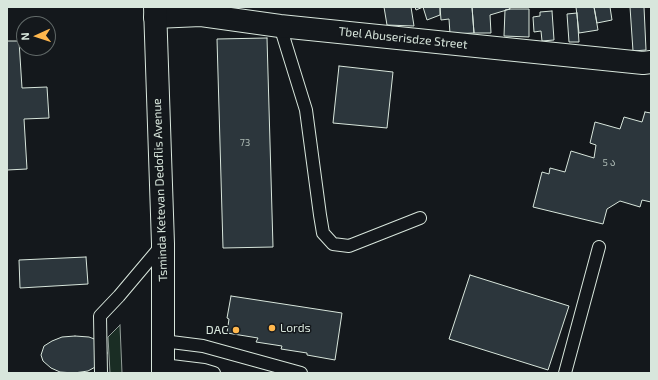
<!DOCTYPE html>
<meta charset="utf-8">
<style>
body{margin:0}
#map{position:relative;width:658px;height:380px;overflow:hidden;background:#14181c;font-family:"Exo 2",sans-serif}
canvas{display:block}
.frame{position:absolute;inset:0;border:8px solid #d8e6dc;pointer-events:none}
.north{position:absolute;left:16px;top:16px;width:40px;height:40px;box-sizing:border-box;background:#14181c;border:1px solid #626a69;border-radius:50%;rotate:267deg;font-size:11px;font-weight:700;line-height:16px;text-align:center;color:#d8e6dc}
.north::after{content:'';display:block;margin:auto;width:14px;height:18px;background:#ffb74d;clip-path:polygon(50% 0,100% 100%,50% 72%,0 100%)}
</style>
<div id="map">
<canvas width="658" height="380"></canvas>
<div class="frame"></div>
<div class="north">N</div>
</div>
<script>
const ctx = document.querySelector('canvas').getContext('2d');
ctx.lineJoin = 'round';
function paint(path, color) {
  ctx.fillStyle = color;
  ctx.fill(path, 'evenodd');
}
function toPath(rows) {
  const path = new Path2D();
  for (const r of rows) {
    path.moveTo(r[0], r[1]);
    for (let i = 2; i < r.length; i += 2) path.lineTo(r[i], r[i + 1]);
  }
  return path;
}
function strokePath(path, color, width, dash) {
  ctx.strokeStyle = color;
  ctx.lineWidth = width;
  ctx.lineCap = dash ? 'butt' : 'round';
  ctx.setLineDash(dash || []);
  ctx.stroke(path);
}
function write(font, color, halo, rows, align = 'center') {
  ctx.font = font + ' "Exo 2","Noto Sans Georgian",sans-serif';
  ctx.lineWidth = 3;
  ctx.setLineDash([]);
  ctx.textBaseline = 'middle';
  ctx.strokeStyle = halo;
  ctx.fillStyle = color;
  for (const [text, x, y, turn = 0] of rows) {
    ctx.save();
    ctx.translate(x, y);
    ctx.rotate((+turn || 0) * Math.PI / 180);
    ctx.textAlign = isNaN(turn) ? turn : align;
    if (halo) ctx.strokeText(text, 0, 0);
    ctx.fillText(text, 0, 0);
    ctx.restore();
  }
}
const green = toPath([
 [120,325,122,373,110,373,108,337,120,325]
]);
paint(green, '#1a2d24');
strokePath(green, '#939e99', 1);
const building = toPath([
 [384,7,411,7,414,26,387,25,384,7],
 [415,7,440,7,440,15,427,20,423,7,416,10,415,7],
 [440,7,472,7,474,33,450,34,449,19,441,20,440,7],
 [472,7,509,7,510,9,490,15,491,33,474,33,472,7],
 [576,7,594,7,598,30,579,33,576,7],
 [594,7,610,7,612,20,597,23,594,7],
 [630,7,644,7,646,50,633,51,630,7],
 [510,9,529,9,529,37,504,36,505,10,510,9],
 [552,11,554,40,542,41,541,31,534,32,533,17,540,16,540,12,552,11],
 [577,13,579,42,569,42,567,14,577,13],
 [267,38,273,247,223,248,217,39,267,38],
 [7,41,19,41,22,88,47,87,49,118,24,119,27,169,7,170,7,41],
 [339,66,393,72,387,128,333,123,339,66],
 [645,112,651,113,651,202,642,200,640,207,620,201,607,209,603,224,533,207,542,172,549,174,550,168,565,172,571,151,594,158,596,145,590,143,595,122,620,129,624,117,642,122,645,112],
 [86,257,88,284,20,288,19,260,86,257],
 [470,275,569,306,548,370,449,339,470,275],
 [231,296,342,313,335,360,307,355,307,353,281,349,282,346,256,342,258,338,227,333,229,319,227,318,231,296],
 [75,336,89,337,97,340,105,346,107,353,105,360,97,366,88,371,74,373,60,372,51,368,43,361,41,355,44,346,52,341,62,337,75,336]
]);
paint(building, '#2c363c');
strokePath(building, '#d8e6dc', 1);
const service = toPath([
 [280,26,306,110,320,215,323,233,333,244,349,246,420,218],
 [163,341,203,346,301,373],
 [163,365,204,370,214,373],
 [101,373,100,316,119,296,162,245],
 [565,373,599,247]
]);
const minor = toPath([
 [155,17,201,15,280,26,643,63,651,62]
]);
const primary = toPath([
 [155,7,163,244,163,373]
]);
strokePath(service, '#d8e6dc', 14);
strokePath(minor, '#d8e6dc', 24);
strokePath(primary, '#d8e6dc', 24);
strokePath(service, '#14181c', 12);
strokePath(minor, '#14181c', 22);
strokePath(primary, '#14181c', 22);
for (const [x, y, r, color] of [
 [272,328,4,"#ffb74d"],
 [236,330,4,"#ffb74d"]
]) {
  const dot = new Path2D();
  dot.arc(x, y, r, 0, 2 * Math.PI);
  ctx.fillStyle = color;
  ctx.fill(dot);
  strokePath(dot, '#14181c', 1.5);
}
write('10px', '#adbab4', null, [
 ["73",245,143],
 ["5 ა",609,163]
]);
write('12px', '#d8e6dc', '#14181c', [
 ["Tbel Abuserisdze Street",403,38,6],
 ["Tsminda Ketevan Dedoflis Avenue",160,190,-92]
]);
write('12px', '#d8e6dc', '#14181c', [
 ["Lords",280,328],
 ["DAC",228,330,"right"]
], 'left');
</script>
